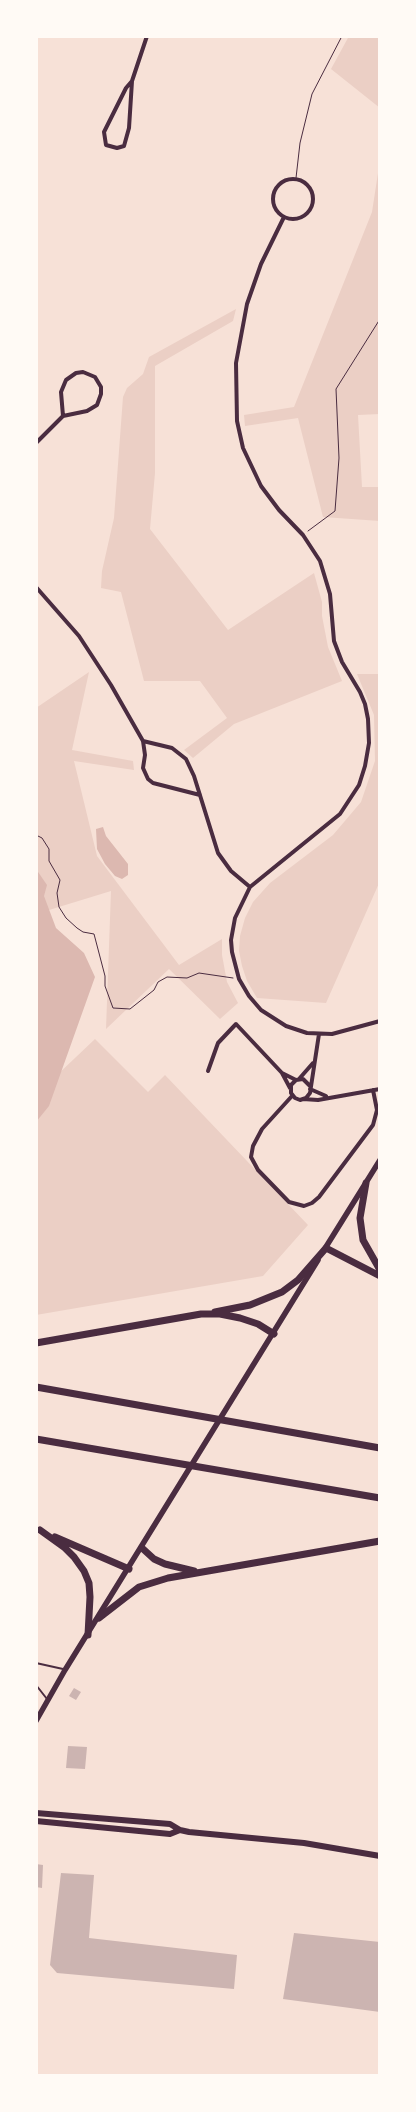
<!DOCTYPE html>
<style>
body{margin:0}
#map{position:relative;width:416px;height:2112px;overflow:hidden;background:#f7e1d7;font-family:"Work Sans",sans-serif}
canvas{display:block}
.frame{position:absolute;inset:0;border:38px solid #fffaf5;pointer-events:none}
</style>
<div id="map">
<canvas width="416" height="2112"></canvas>
<div class="frame"></div>
</div>
<script>
const ctx = document.querySelector('canvas').getContext('2d');
ctx.lineJoin = 'round';
function paint(path, color) {
  ctx.fillStyle = color;
  ctx.fill(path, 'evenodd');
}
function toPath(rows) {
  const path = new Path2D();
  for (const r of rows) {
    if (r.length === 3) {
      path.moveTo(r[0] + r[2], r[1]);
      path.arc(r[0], r[1], r[2], 0, 2 * Math.PI);
      continue;
    }
    path.moveTo(r[0], r[1]);
    for (let i = 2; i < r.length; i += 2) path.lineTo(r[i], r[i + 1]);
  }
  return path;
}
function strokePath(path, color, width, dash) {
  ctx.strokeStyle = color;
  ctx.lineWidth = width;
  ctx.lineCap = dash ? 'butt' : 'round';
  ctx.setLineDash(dash || []);
  ctx.stroke(path);
}
paint(toPath([
 [349,36,380,36,380,108,331,69],
 [380,160,380,414,358,415,362,487,380,487,380,521,323,517,298,418,245,426,244,415,294,407,372,212],
 [236,309,233,321,155,366,155,473,150,529,228,630,314,573,322,602,322,616,328,647,342,681,234,724,193,758,184,750,227,718,200,681,144,681,121,592,101,588,102,571,114,518,123,397,127,388,143,374,149,357],
 [89,672,72,750,133,761,134,770,74,761,97,856,179,965,222,939,222,955,227,982,238,1003,220,1019,169,969,106,1029,111,891,36,914,36,708],
 [357,674,380,674,380,881,326,1003,257,998,247,981,242,966,239,951,240,936,245,918,253,902,270,883,333,835,361,802,375,761,374,715],
 [95,1039,148,1092,165,1075,308,1225,263,1276,36,1315,36,1095]
]), '#ebcfc5');
paint(toPath([
 [103,827,106,836,128,864,128,875,122,879,115,876,105,864,97,849,96,829],
 [36,869,47,885,44,896,56,928,84,953,95,977,49,1106,36,1122]
]), '#dcb8b0');
paint(toPath([
 [74,1688,81,1692,76,1700,69,1696],
 [68,1746,87,1747,85,1769,66,1768],
 [36,1864,43,1865,42,1888,36,1887],
 [61,1873,94,1875,89,1938,237,1955,234,1989,57,1973,50,1965],
 [294,1933,380,1942,380,2012,283,1999]
]), '#ccb4b1');
strokePath(toPath([
 [296,178,300,143,312,94,342,36],
 [308,531,335,511,339,458,336,389,380,319],
 [36,835,42,838,49,849,49,861,60,880,57,893,59,907,66,918,77,928,83,932,94,934,105,976,105,986,113,1008,130,1009,154,990,158,982,167,977,187,978,199,973,233,978]
]), '#4a2c40', 1);
strokePath(toPath([
 [36,1663,63,1669],
 [36,1685,47,1699]
]), '#4a2c40', 2);
strokePath(toPath([
 [132,81,126,88,104,132,106,145,117,148,124,146,129,128,132,81,147,36],
 [293,199,20],
 [284,217,261,264,247,304,236,363,237,421,243,448,261,486,279,510,303,535,320,561,330,594,334,641,342,662,360,692,365,704,368,719,369,743,365,766,359,785,340,814,250,887,235,918,231,940,232,952,239,979,249,996,261,1010,286,1026,307,1033,332,1034,380,1021],
 [36,443,63,416,87,411,97,405,101,394,101,387,95,377,83,372,76,373,66,380,61,392,63,416],
 [36,587,79,636,111,685,143,741,145,755,143,768,148,779,153,783,200,795],
 [143,741,172,748,186,759,194,776,218,853,231,871,250,887],
 [208,1071,218,1043,236,1024,282,1073,290,1088],
 [282,1073,296,1080],
 [299,1079,313,1063],
 [310,1086,303,1079,296,1080,291,1085,291,1093,295,1098,300,1100,306,1098,310,1093,319,1034],
 [310,1089,326,1096],
 [292,1096,262,1129,253,1146,251,1157,258,1170,289,1202,304,1206,312,1203,319,1197,373,1125,377,1110,373,1090],
 [303,1099,318,1100,380,1089]
]), '#4a2c40', 4);
strokePath(toPath([
 [324,1250,380,1160],
 [36,1721,65,1670,318,1260]
]), '#4a2c40', 5.5);
strokePath(toPath([
 [36,1813,170,1824,180,1830,189,1832,304,1843,380,1856],
 [36,1821,170,1834,180,1830]
]), '#4a2c40', 6);
strokePath(toPath([
 [366,1183,360,1218,363,1240,380,1270],
 [215,1312,250,1305,282,1292,298,1280,326,1248,380,1276],
 [36,1343,201,1314,220,1314,240,1318,258,1324,274,1334],
 [36,1387,380,1448],
 [36,1439,380,1498],
 [40,1530,65,1548,74,1557,84,1571,89,1583,90,1597,88,1635],
 [55,1537,129,1569],
 [142,1548,154,1559,165,1564,194,1571],
 [99,1618,139,1587,168,1578,380,1541]
]), '#4a2c40', 7);
</script>
